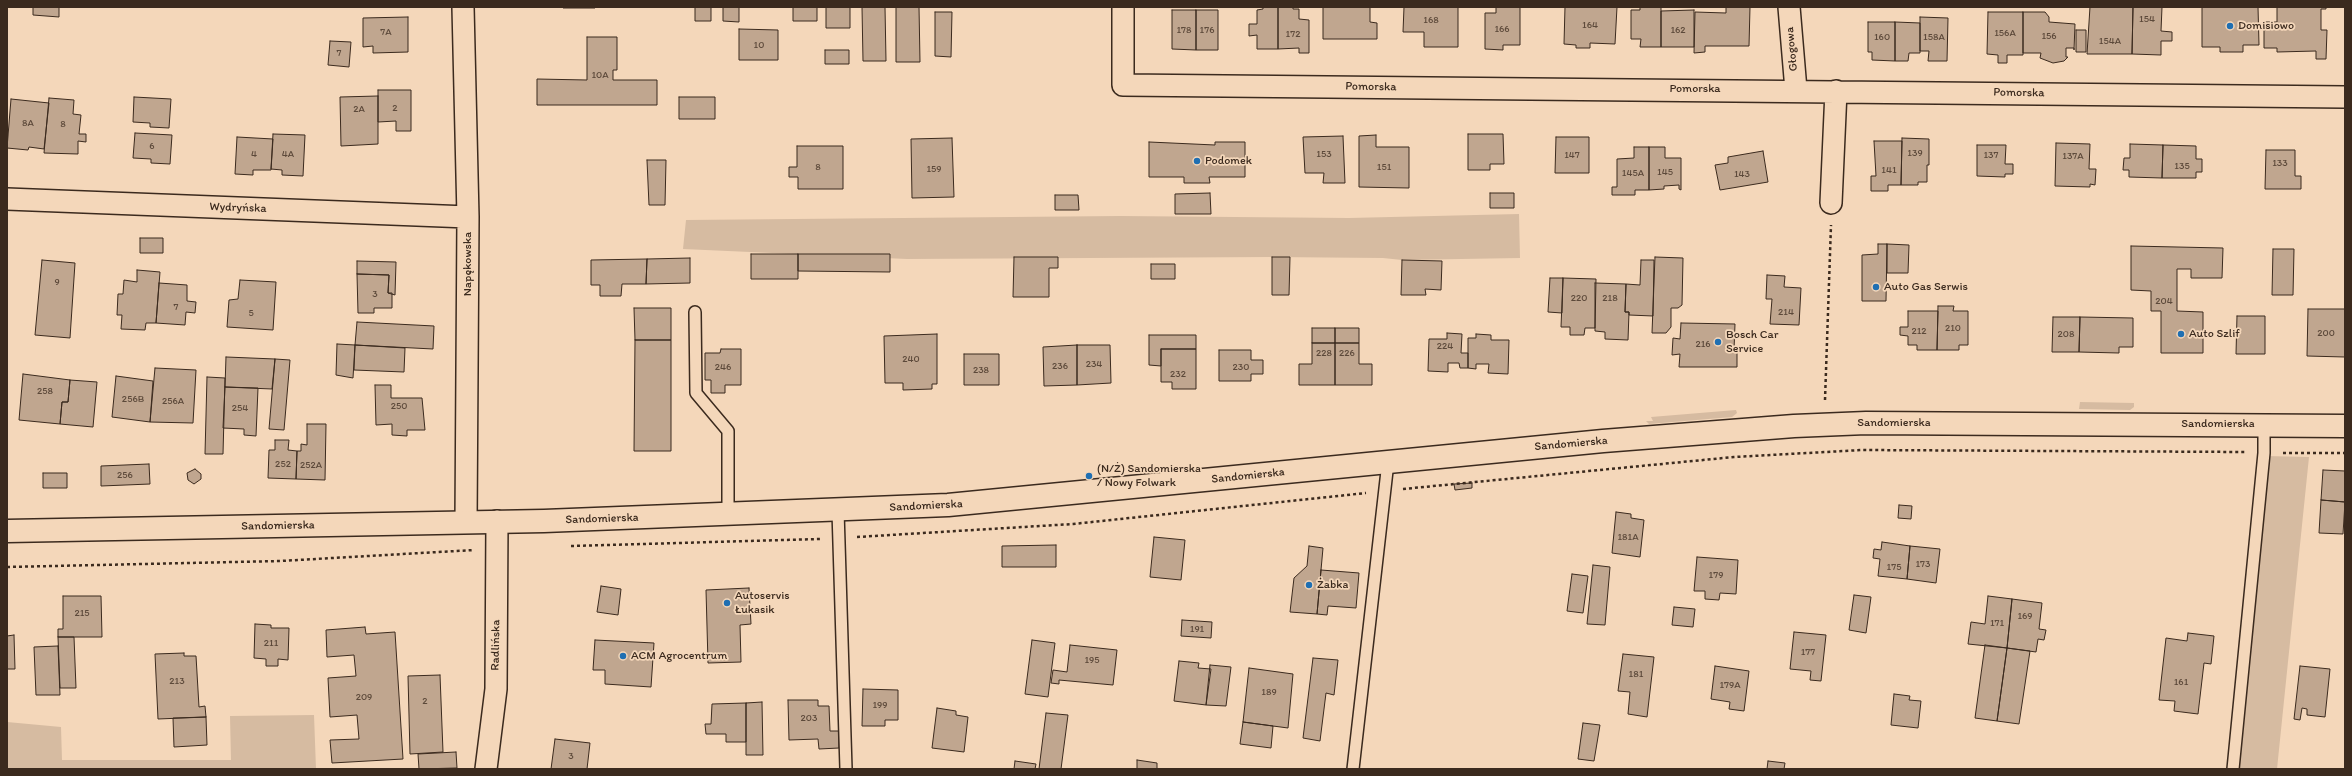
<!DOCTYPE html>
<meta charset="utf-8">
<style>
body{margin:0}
#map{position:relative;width:2352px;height:776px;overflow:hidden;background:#f4d7ba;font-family:Itim,sans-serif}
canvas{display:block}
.frame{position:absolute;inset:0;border:8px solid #3b2a1e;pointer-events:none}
</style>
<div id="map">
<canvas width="2352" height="776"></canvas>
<div class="frame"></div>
</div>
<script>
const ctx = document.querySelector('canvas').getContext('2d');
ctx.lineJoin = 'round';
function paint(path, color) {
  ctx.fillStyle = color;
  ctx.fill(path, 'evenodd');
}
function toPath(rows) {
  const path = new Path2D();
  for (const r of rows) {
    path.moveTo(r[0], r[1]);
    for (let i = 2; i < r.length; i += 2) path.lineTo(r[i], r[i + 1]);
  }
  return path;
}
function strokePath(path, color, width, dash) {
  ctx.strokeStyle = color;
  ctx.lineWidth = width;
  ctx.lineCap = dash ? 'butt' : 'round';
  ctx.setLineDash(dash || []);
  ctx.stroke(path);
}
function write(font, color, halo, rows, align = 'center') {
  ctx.font = font + ' Itim,sans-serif';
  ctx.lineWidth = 3.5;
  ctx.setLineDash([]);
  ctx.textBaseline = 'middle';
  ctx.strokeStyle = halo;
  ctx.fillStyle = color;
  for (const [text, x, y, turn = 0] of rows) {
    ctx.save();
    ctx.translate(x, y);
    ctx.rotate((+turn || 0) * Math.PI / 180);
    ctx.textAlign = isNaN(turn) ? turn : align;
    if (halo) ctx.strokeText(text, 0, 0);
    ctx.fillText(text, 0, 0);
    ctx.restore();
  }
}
paint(toPath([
 [1519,214,1520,258,1402,260,1383,258,1272,257,907,259,683,249,686,220,1120,216,1349,218],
 [2080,402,2134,403,2134,407,2130,410,2079,409],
 [1736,410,1737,413,1732,417,1649,424,1646,421,1653,421,1651,417],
 [2266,456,2309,457,2277,769,2233,769],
 [314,715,316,769,7,769,7,722,61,727,62,760,231,760,230,716]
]), '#d6bba1');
const building = toPath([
 [33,7,59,7,59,17,33,15,33,7],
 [563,7,595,7,595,8,563,8,563,7],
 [695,7,711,7,711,21,695,21,695,7],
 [723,7,739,7,739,22,723,21,723,7],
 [793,7,817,7,817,21,793,21,793,7],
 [826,7,850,7,850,28,826,28,826,7],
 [862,7,885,7,886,61,863,61,862,7],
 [896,7,919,7,920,62,896,62,896,7],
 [1263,7,1278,7,1278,49,1257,49,1257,35,1249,36,1249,24,1257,24,1257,10,1263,9,1263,7],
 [1278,7,1293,7,1293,9,1299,9,1299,19,1309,20,1309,53,1299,53,1299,48,1278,49,1278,7],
 [1323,7,1370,7,1370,22,1377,23,1377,39,1323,39,1323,7],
 [1404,7,1458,7,1458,47,1424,47,1424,32,1403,32,1404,7],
 [1496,7,1520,7,1520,45,1503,45,1503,50,1485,49,1485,13,1496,13,1496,7],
 [1565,7,1617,7,1615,44,1590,43,1590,48,1576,48,1576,45,1564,44,1565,7],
 [1640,7,1661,7,1661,47,1640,47,1641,39,1631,39,1631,10,1640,10,1640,7],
 [1726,7,1750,7,1749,46,1705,46,1705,52,1694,53,1695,12,1726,13,1726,7],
 [2090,7,2133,7,2132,54,2087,54,2090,7],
 [2133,7,2162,7,2161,31,2172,32,2172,41,2161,41,2161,55,2132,54,2133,7],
 [2202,7,2258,7,2259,45,2243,45,2243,52,2220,52,2220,47,2202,47,2202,7],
 [2277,7,2326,7,2326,9,2321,9,2321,30,2327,30,2326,59,2316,59,2316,51,2277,52,2277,48,2264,48,2264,22,2277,22,2277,7],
 [1172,10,1196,10,1196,50,1172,49,1172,10],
 [1196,10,1218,10,1218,50,1196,50,1196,10],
 [1694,10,1694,47,1661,47,1661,11,1694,10],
 [935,12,952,12,951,57,935,56,935,12],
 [1988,12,2023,12,2023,55,2007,55,2007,63,1998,63,1998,55,1987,54,1988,12],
 [2023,12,2045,12,2049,17,2049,22,2075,24,2074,50,2074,48,2066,48,2066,57,2068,57,2064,61,2053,63,2040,58,2041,53,2023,53,2023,12],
 [408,17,408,52,373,53,373,46,363,47,363,18,408,17],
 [1920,17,1948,18,1947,61,1928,61,1929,51,1920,51,1920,17],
 [1868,22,1895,22,1895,61,1872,60,1872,52,1868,52,1868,22],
 [1895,22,1920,23,1920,53,1909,53,1908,61,1895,61,1895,22],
 [739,29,778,30,778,60,739,60,739,29],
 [2076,30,2086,30,2086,52,2076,52,2076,30],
 [587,37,617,37,617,70,613,70,613,80,657,80,657,105,537,105,537,79,587,80,587,37],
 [330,41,351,42,349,67,328,65,330,41],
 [825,50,849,50,849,64,825,64,825,50],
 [378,90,411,90,411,131,396,131,396,121,378,122,378,90],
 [378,96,378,144,341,146,340,97,378,96],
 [134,97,171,99,169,128,150,127,150,123,133,122,134,97],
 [679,97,715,97,715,119,679,119,679,97],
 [49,98,74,100,73,114,81,115,79,134,86,134,86,142,78,141,78,154,44,153,49,98],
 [11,99,49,103,44,149,29,147,28,150,7,148,11,99],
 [135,133,172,135,170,164,151,163,151,159,133,158,135,133],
 [273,134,305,135,303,176,282,175,282,170,271,169,273,134],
 [1468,134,1503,134,1504,164,1490,164,1490,170,1468,170,1468,134],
 [1376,135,1376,147,1409,147,1409,188,1359,187,1359,136,1376,135],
 [1343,136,1345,183,1323,183,1324,173,1305,173,1303,137,1343,136],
 [237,137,273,139,271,170,253,170,253,175,235,174,237,137],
 [1556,137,1589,137,1589,173,1555,173,1556,137],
 [952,138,954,197,912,198,911,139,952,138],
 [1902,138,1929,139,1929,165,1927,165,1927,182,1918,182,1918,185,1901,185,1902,138],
 [1874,141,1902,141,1901,185,1888,185,1888,191,1871,191,1871,176,1876,176,1874,141],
 [1149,142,1215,145,1215,142,1245,142,1245,177,1209,177,1210,183,1184,183,1184,177,1149,177,1149,142],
 [2056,143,2090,144,2089,169,2096,169,2095,185,2090,184,2090,187,2055,186,2056,143],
 [2130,144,2163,145,2162,178,2129,177,2129,170,2123,170,2124,158,2130,158,2130,144],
 [1977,145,2006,145,2005,164,2013,164,2013,174,2005,174,2005,177,1977,176,1977,145],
 [2163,145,2196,146,2196,159,2202,159,2202,172,2196,172,2196,178,2162,178,2163,145],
 [797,146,843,146,843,189,798,189,798,177,789,177,789,167,797,167,797,146],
 [1634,147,1649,147,1649,190,1635,190,1635,195,1612,195,1612,187,1617,187,1617,159,1634,158,1634,147],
 [1649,147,1665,147,1665,158,1681,158,1681,190,1679,189,1679,185,1664,186,1664,189,1649,190,1649,147],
 [2266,150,2295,150,2295,176,2301,176,2301,189,2265,189,2266,150],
 [1763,151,1768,182,1720,190,1715,165,1728,163,1728,157,1763,151],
 [647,160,666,160,665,205,649,205,647,160],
 [1210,193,1211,214,1175,214,1175,194,1210,193],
 [1490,193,1514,193,1514,208,1490,208,1490,193],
 [1055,195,1078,195,1079,210,1055,210,1055,195],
 [140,238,163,238,163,253,140,253,140,238],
 [1878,244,1887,244,1886,301,1862,301,1862,255,1878,254,1878,244],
 [1887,244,1909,245,1908,273,1887,273,1887,244],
 [2131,246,2223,248,2222,278,2191,278,2191,269,2177,269,2177,311,2203,312,2203,353,2161,353,2161,311,2151,311,2151,291,2131,290,2131,246],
 [2273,249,2294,249,2293,295,2272,295,2273,249],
 [751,254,798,254,798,279,751,279,751,254],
 [798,254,890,254,890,272,798,271,798,254],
 [1014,257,1058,257,1058,268,1049,268,1049,297,1013,297,1014,257],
 [1272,257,1290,257,1289,295,1272,295,1272,257],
 [1655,257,1683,258,1682,305,1678,308,1671,308,1671,327,1666,333,1652,333,1655,257],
 [690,258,690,283,646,284,647,259,690,258],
 [647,259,646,284,622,284,621,296,600,296,600,285,591,285,591,260,647,259],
 [42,260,75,263,70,338,35,335,42,260],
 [1402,260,1442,261,1441,290,1425,289,1426,295,1401,295,1402,260],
 [1641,260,1654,260,1653,316,1629,315,1629,312,1625,312,1626,284,1640,285,1641,260],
 [357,261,396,262,395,295,388,293,389,275,357,274,357,261],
 [1151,264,1175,264,1175,279,1151,279,1151,264],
 [137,270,160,272,156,323,146,323,145,330,121,329,122,315,117,315,118,294,123,294,124,280,137,282,137,270],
 [357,274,389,275,388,293,392,293,392,308,374,308,374,313,358,313,357,274],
 [1767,275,1785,276,1784,287,1801,288,1799,325,1770,324,1772,299,1766,299,1767,275],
 [1550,278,1563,278,1562,313,1548,312,1550,278],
 [1563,278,1596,279,1595,328,1585,328,1584,335,1570,335,1570,327,1561,327,1563,278],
 [240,280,276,282,273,330,227,327,229,300,238,299,240,280],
 [159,283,187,285,187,301,196,302,195,313,186,312,185,325,156,323,159,283],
 [1595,283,1626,284,1625,312,1629,312,1628,340,1605,339,1605,332,1595,331,1595,283],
 [1938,306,1954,306,1953,311,1968,311,1968,345,1959,345,1959,350,1937,350,1938,306],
 [634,308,671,308,671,340,635,340,634,308],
 [2308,309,2345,309,2345,357,2307,356,2308,309],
 [1908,311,1938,311,1937,350,1917,350,1917,345,1908,345,1908,336,1900,335,1900,327,1908,327,1908,311],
 [2237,316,2265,316,2265,354,2236,354,2237,316],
 [2053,317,2080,317,2079,352,2052,352,2053,317],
 [2080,317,2133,318,2133,347,2119,347,2119,353,2079,352,2080,317],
 [357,322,434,326,433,349,355,345,357,322],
 [1681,323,1735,324,1734,350,1737,350,1737,367,1679,367,1680,354,1672,355,1673,338,1680,339,1681,323],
 [1312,328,1335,328,1335,343,1312,343,1312,328],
 [1335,328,1359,328,1359,343,1335,343,1335,328],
 [1447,333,1462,334,1461,353,1468,353,1468,368,1460,368,1459,363,1448,363,1448,372,1428,371,1429,339,1447,339,1447,333],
 [937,334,937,384,932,384,932,389,903,390,903,383,885,383,884,336,937,334],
 [1476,334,1491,335,1491,340,1509,340,1508,374,1488,373,1489,364,1476,364,1476,369,1468,368,1468,338,1476,338,1476,334],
 [1149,335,1196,335,1196,349,1161,349,1161,366,1149,365,1149,335],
 [635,340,671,340,671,451,634,451,635,340],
 [1312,343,1335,343,1335,385,1299,385,1299,364,1312,364,1312,343],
 [1335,343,1359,343,1359,364,1372,364,1372,385,1335,385,1335,343],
 [337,344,355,345,353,378,336,375,337,344],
 [355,345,405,348,404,372,354,370,355,345],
 [1077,345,1110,345,1111,383,1077,385,1077,345],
 [1077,345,1077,385,1044,386,1043,347,1077,345],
 [721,349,741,349,741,385,725,385,725,393,711,393,711,380,705,380,705,353,720,353,721,349],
 [1161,349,1196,349,1196,389,1172,389,1172,382,1161,382,1161,349],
 [1219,350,1251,350,1251,360,1263,360,1263,374,1251,374,1251,381,1219,381,1219,350],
 [964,354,999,354,999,385,964,385,964,354],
 [226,357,275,359,272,389,225,387,226,357],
 [275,359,290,360,284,430,269,429,275,359],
 [155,368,196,370,193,423,150,422,155,368],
 [23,374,70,380,68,402,62,402,60,424,19,420,23,374],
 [116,376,153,381,150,422,112,417,116,376],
 [207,377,225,378,223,454,205,454,207,377],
 [70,380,97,382,93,427,60,424,62,402,68,402,70,380],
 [375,385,391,385,391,398,422,398,425,430,407,430,407,436,392,435,392,424,376,425,375,385],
 [225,387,258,388,256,436,244,435,244,429,223,428,225,387],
 [307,424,326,424,325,480,296,479,297,451,301,451,301,444,307,445,307,424],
 [275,440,289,440,288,450,297,451,296,479,268,478,269,450,275,450,275,440],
 [149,464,150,484,101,486,101,466,149,464],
 [195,469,201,474,201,479,194,484,188,480,187,473,195,469],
 [2323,470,2345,471,2345,502,2321,500,2323,470],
 [43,473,67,473,67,488,43,488,43,473],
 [1472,483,1472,488,1455,490,1454,484,1472,483],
 [2321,500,2345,502,2343,534,2319,533,2321,500],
 [1899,505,1912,506,1911,519,1898,518,1899,505],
 [1616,512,1631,514,1631,518,1644,520,1640,557,1612,553,1616,512],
 [1154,537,1185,540,1181,580,1150,577,1154,537],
 [1882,542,1910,546,1907,579,1878,576,1880,559,1873,558,1874,549,1881,550,1882,542],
 [1056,545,1056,567,1002,567,1002,546,1056,545],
 [1309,546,1323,548,1317,614,1290,612,1294,578,1307,566,1309,546],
 [1910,546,1940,549,1936,583,1907,579,1910,546],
 [1697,557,1738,560,1736,594,1720,593,1719,600,1705,599,1705,591,1694,591,1697,557],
 [1593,565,1610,567,1605,625,1587,624,1593,565],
 [1321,570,1359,573,1356,608,1328,606,1327,615,1317,614,1321,570],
 [1572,574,1588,576,1583,613,1567,611,1572,574],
 [601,586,621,589,618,615,597,612,601,586],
 [749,588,751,624,740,625,741,662,708,663,706,590,749,588],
 [1854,595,1871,597,1866,633,1849,630,1854,595],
 [63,596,101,596,102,637,58,637,58,629,63,629,63,596],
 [1988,596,2012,599,2007,648,1968,644,1971,622,1985,624,1988,596],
 [2012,599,2042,603,2039,629,2046,630,2044,640,2038,639,2036,652,2007,648,2012,599],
 [1674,607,1695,609,1693,627,1672,625,1674,607],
 [1182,620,1212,622,1211,638,1181,636,1182,620],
 [255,624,271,625,271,628,289,628,288,660,278,659,278,666,266,666,266,659,254,658,255,624],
 [365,627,366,634,395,632,403,759,332,763,330,740,359,739,357,715,330,717,328,678,356,676,354,655,327,657,326,630,365,627],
 [1794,632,1826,635,1821,681,1810,680,1811,671,1790,669,1794,632],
 [2188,633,2214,636,2211,664,2204,663,2198,714,2174,711,2175,701,2159,700,2166,638,2187,641,2188,633],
 [14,635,15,669,7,669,7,636,14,635],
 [58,637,74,637,76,688,60,688,58,637],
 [595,640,654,643,651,687,605,684,605,670,593,670,595,640],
 [1032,640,1055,643,1048,697,1025,694,1032,640],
 [1070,645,1117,650,1113,685,1059,680,1059,684,1051,683,1053,670,1067,672,1070,645],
 [1985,645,2007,648,1997,721,1975,718,1985,645],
 [58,646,60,695,36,695,34,647,58,646],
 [2007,648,2030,651,2019,724,1997,721,2007,648],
 [184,653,184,656,196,656,199,707,205,706,206,717,158,719,155,654,184,653],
 [1623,654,1654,657,1647,717,1628,714,1630,692,1618,691,1623,654],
 [1313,658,1338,660,1334,695,1326,693,1320,741,1303,738,1313,658],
 [1179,661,1199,663,1198,668,1211,669,1206,705,1174,701,1179,661],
 [1210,665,1231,667,1226,706,1206,705,1210,665],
 [1715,666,1749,671,1744,711,1729,709,1730,702,1711,699,1715,666],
 [2300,666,2330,669,2325,717,2307,715,2307,709,2302,708,2300,720,2294,719,2300,666],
 [1249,668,1293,674,1288,728,1243,722,1249,668],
 [440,675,443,752,410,754,408,676,440,675],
 [863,689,898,690,898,720,885,720,885,726,862,726,863,689],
 [1894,694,1910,696,1909,700,1921,701,1918,728,1891,725,1894,694],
 [788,700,818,700,818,706,829,706,830,731,839,731,839,748,819,749,818,739,789,740,788,700],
 [762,702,763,755,746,755,746,703,762,702],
 [746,703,746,742,726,742,726,734,706,734,705,724,711,724,712,704,746,703],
 [937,708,956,711,956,715,968,717,964,752,932,748,937,708],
 [1046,713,1068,715,1061,769,1039,769,1046,713],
 [206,717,207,745,174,747,173,718,206,717],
 [1243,722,1273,726,1271,748,1240,744,1243,722],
 [1583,723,1600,725,1594,761,1578,759,1583,723],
 [555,739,590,743,587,769,551,769,555,739],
 [456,752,457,768,419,769,418,754,456,752],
 [1137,760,1157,763,1157,769,1137,769,1137,760],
 [1015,761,1036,764,1035,769,1014,769,1015,761],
 [1768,761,1785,763,1784,769,1767,769,1768,761]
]);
paint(building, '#c0a68f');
strokePath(building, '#3b2a1e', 1);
const service = toPath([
 [695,312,696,393,728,431,728,514],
 [838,511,846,769],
 [1353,769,1388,462],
 [2233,769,2264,453,2264,425]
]);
const minor = toPath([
 [463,7,468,217,466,522],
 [1123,7,1123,85,2345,97],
 [1789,7,1796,90],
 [7,199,468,217],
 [1831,203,1836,91],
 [486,769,496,689,497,521]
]);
const tertiary = toPath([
 [7,531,544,521,948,505,1603,441,1794,426,1866,423,2345,426]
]);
strokePath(service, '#3b2a1e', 14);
strokePath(minor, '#3b2a1e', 24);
strokePath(tertiary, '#3b2a1e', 25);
strokePath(toPath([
 [1825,400,1831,225],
 [2283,453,2345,453],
 [1403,489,1734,457,1862,450,2246,452],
 [857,537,1073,524,1366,493],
 [571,546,820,539],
 [7,567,280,561,474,550]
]), '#3b2a1e', 2.5, [3, 3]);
strokePath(service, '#f4d7ba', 11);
strokePath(minor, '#f4d7ba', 21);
strokePath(tertiary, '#f4d7ba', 22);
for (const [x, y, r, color] of [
 [2230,26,4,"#1f6fb2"],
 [1197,161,4,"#1f6fb2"],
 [1876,287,4,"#1f6fb2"],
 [2181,334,4,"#1f6fb2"],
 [1718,342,4,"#1f6fb2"],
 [1089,476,4,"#1f6fb2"],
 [1309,585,4,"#1f6fb2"],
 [727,603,4,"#1f6fb2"],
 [623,656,4,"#1f6fb2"]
]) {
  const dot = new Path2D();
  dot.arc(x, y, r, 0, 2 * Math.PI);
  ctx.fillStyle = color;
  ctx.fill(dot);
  strokePath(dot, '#f4d7ba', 1.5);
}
write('10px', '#5c493a', null, [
 ["154",2147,19],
 ["168",1431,20],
 ["164",1590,25],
 ["166",1502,29],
 ["178",1184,30],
 ["176",1207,30],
 ["162",1678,30],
 ["7A",386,32],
 ["156A",2005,33],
 ["172",1293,34],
 ["156",2049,36],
 ["160",1882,37],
 ["158A",1934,37],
 ["154A",2110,41],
 ["10",759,45],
 ["7",339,53],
 ["10A",600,75],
 ["2",395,108],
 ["2A",359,109],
 ["8A",28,123],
 ["8",63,124],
 ["6",152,146],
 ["139",1915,153],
 ["4",254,154],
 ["4A",288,154],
 ["153",1324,154],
 ["147",1572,155],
 ["137",1991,155],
 ["137A",2073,156],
 ["133",2280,163],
 ["135",2182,166],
 ["8",818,167],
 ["151",1384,167],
 ["159",934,169],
 ["141",1889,170],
 ["145",1665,172],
 ["145A",1633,173],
 ["143",1742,174],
 ["9",57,282],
 ["3",375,294],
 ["220",1579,298],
 ["218",1610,298],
 ["204",2164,301],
 ["7",176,307],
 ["214",1786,312],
 ["5",251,313],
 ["210",1953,328],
 ["212",1919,331],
 ["200",2326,333],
 ["208",2066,334],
 ["216",1703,344],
 ["224",1445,346],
 ["228",1324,353],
 ["226",1347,353],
 ["240",911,359],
 ["234",1094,364],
 ["236",1060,366],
 ["246",723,367],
 ["230",1241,367],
 ["238",981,370],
 ["232",1178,374],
 ["258",45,391],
 ["256B",133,399],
 ["256A",173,401],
 ["250",399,406],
 ["254",240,408],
 ["252",283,464],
 ["252A",311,465],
 ["256",125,475],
 ["181A",1628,537],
 ["173",1923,564],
 ["175",1894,567],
 ["179",1716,575],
 ["215",82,613],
 ["169",2025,616],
 ["171",1997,623],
 ["191",1197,629],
 ["211",271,643],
 ["177",1808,652],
 ["195",1092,660],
 ["181",1636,674],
 ["213",177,681],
 ["161",2181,682],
 ["179A",1730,685],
 ["189",1269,692],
 ["209",364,697],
 ["2",425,701],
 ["199",880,705],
 ["203",809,718],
 ["3",571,756]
]);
write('12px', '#3b2a1e', '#f4d7ba', [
 ["Domisiowo",2238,26],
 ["Podomek",1205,161],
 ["Auto Gas Serwis",1884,287],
 ["Auto Szlif",2189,334],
 ["Bosch Car",1726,335],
 ["Service",1726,349],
 ["(N/Ż) Sandomierska",1097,469],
 ["/ Nowy Folwark",1097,483],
 ["Żabka",1317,585],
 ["Autoservis",735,596],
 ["Łukasik",735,610],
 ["ACM Agrocentrum",631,656]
], 'left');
write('12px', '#3b2a1e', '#f4d7ba', [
 ["Głogowa",1792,49,-95],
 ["Pomorska",1371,87,1],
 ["Pomorska",1695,89],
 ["Pomorska",2019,93,1],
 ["Wydryńska",238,208,2],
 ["Napękowska",468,264,-90],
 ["Sandomierska",1894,423],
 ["Sandomierska",2218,424],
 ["Sandomierska",1571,444,-5],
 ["Sandomierska",1248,476,-6],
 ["Sandomierska",926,506,-3],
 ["Sandomierska",602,519,-2],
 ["Sandomierska",278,526,-1],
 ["Radlińska",496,645,-89]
]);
</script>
